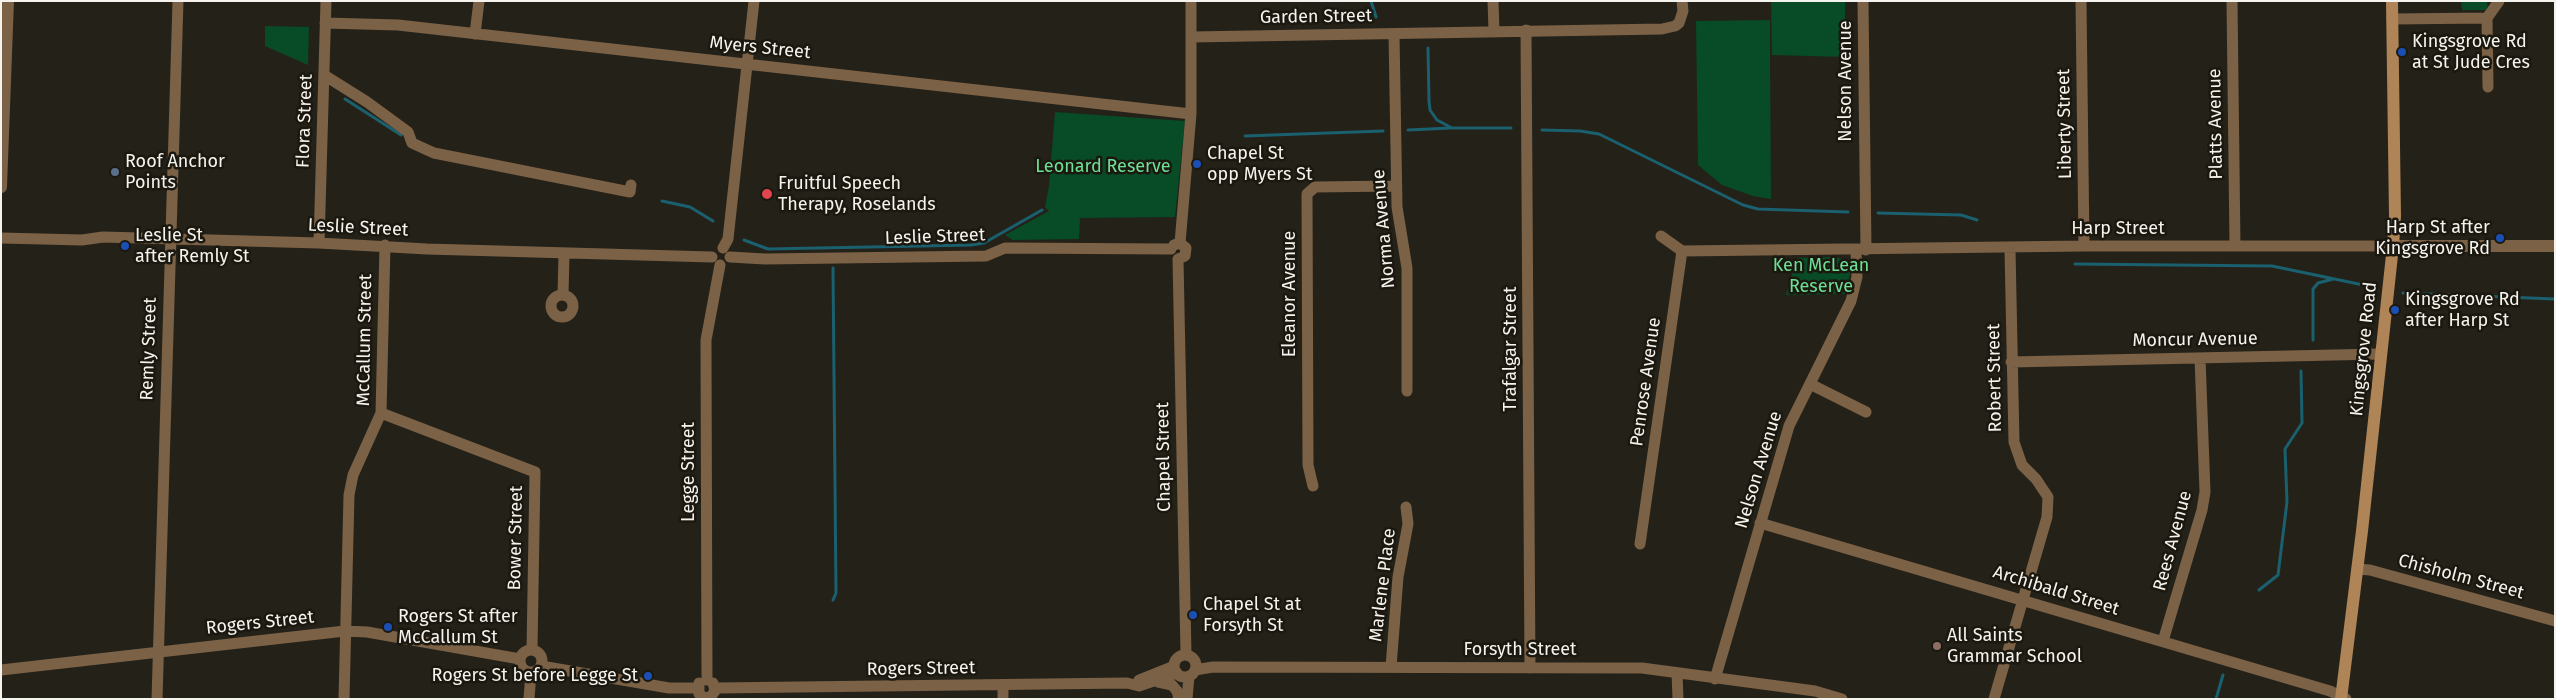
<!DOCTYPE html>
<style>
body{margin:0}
#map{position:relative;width:2556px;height:700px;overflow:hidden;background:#242119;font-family:"Fira Sans",sans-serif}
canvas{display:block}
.frame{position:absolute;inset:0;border:2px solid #f5f3ed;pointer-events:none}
</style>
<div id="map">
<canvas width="2556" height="700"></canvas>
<div class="frame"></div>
</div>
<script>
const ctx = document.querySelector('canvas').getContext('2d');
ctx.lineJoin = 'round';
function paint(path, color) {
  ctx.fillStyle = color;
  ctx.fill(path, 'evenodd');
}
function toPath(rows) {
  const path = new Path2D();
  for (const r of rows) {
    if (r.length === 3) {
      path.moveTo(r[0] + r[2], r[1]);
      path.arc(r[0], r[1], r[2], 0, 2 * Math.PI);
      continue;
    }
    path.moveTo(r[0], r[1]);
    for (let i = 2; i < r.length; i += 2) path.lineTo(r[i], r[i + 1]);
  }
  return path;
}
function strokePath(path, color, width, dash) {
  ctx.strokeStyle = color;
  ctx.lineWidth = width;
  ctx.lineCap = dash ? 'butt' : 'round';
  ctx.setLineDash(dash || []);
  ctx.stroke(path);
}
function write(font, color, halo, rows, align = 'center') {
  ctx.font = font + ' "Fira Sans",sans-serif';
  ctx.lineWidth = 5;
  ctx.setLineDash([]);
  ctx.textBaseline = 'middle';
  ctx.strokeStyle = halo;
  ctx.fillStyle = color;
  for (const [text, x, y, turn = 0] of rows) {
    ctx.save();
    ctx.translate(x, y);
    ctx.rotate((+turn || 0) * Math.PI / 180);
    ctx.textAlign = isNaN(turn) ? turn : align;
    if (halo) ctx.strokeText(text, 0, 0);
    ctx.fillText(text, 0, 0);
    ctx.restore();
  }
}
paint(toPath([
 [1771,1,1845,1,1845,57,1772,55],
 [2461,1,2487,1,2488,10,2462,10],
 [1770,20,1770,57,1771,199,1753,196,1722,185,1698,165,1696,21],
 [265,26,309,27,308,65,265,46],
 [1055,112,1185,121,1175,217,1080,218,1079,239,1013,240,1005,235,1049,211,1045,207,1049,186],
 [1836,257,1847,262,1851,270,1845,294,1786,295,1797,258]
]), '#074b27');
strokePath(toPath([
 [1371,1,1376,17],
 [1428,48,1429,101,1430,110,1437,120,1452,128,1511,128],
 [345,99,401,135],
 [1408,130,1450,128],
 [1542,130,1580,131,1599,134,1743,205,1758,209,1848,212],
 [1245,136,1383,131],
 [662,201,690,207,713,221],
 [1878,213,1961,215,1977,220],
 [744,240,768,249,971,245,984,243,1042,210],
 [2075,264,2272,266,2373,287],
 [2403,293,2555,299],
 [2313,340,2313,289,2318,283,2333,279],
 [2259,590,2278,575,2287,502,2285,449,2302,423,2301,371],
 [833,600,836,593,833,268],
 [2216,699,2223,675]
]), '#1a606f', 3);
strokePath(toPath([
 [1493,1,1494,31],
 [1863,1,1866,250],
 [2081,1,2084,246],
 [2232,1,2235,246],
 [2487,18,2488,87],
 [2392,19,2487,18,2499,1],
 [325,23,398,25,1191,114],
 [1526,30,1530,668],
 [475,34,479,1],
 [1394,34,1397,207,1407,268,1407,391],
 [1191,37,1662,29,1675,26,1679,23,1683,11,1682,1],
 [324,75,367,102,408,132,412,143,434,153,630,192,631,185],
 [1661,236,1682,251],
 [1,238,82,240,103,237,319,243,427,249,712,257],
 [319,243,326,1],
 [1180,243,1191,114,1191,1],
 [1174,245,1180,243,1186,248,1185,256,1178,259],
 [723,248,728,239,754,1],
 [1682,251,2084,246,2393,246],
 [730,257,765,259,986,256,1005,248,1171,249],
 [1178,259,1186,654],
 [562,306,11],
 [563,295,564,253],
 [2011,362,2380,354],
 [1810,384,1866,412],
 [381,413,535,472,532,650],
 [1313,486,1308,465,1307,194,1315,187,1396,186],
 [1760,523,2330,691,2346,699],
 [1640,544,1682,251],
 [2357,569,2370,570,2555,621],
 [2163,641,2202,510,2205,492,2200,358],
 [531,661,11],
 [1185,666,11],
 [541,666,669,688,697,688],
 [1391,667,1398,577,1408,524,1406,507],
 [1,670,345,631,367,632,520,659],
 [1195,670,1213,667,1642,668,1815,691,1842,699],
 [1677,673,1678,699],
 [1715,679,1789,426,1851,301,1857,277,1856,251],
 [707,680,706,340,720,265],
 [1139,680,1174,666],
 [1158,682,1172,685,1177,691,1179,699],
 [699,683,699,694,703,697,709,698],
 [1003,685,1003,699],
 [716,688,1127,683,1139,686,1177,673],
 [157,699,178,1],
 [344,699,349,495,353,475,381,413,385,245],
 [529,699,531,672],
 [709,699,715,691,713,683],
 [1187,699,1189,676],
 [1994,699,2047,517,2048,497,2036,479,2022,465,2014,442,2010,249]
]), '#7b6145', 11);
strokePath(toPath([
 [1,187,8,1],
 [2393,246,2555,246]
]), '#7b6145', 12);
strokePath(toPath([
 [2341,699,2362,531,2393,246,2395,216,2392,1]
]), '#af8558', 12);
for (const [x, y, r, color] of [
 [2402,52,5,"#1a4fb4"],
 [1197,164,5,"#1a4fb4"],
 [115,172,5,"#5c6f8a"],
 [767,194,6,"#e0444e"],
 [2500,238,5,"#1a4fb4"],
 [125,246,5,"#1a4fb4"],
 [2395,310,5,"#1a4fb4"],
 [1193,615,5,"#1a4fb4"],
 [388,627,5,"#1a4fb4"],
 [1937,646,5,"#8d6e63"],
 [648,676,5,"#1a4fb4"]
]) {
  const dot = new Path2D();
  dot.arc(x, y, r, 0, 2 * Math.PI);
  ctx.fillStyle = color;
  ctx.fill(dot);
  strokePath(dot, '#1b1810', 2);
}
write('18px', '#f5f3ed', '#1b1810', [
 ["Garden Street",1316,17,-1],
 ["Myers Street",760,48,6],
 ["Nelson Avenue",1846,81,-90],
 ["Flora Street",305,121,-88],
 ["Liberty Street",2065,124,-91],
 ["Platts Avenue",2216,124,-91],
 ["Leslie Street",358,228,3],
 ["Norma Avenue",1384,229,-95],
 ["Harp Street",2118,229],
 ["Leslie Street",935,237,-2],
 ["Eleanor Avenue",1290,294,-90],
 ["McCallum Street",365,340,-89],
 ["Moncur Avenue",2195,340,-1],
 ["Remly Street",149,349,-88],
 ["Trafalgar Street",1511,349,-90],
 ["Kingsgrove Road",2364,349,-84],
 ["Robert Street",1995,378,-91],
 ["Penrose Avenue",1646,382,-82],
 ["Chapel Street",1164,457,-91],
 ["Nelson Avenue",1759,470,-73],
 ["Legge Street",689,472,-90],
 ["Bower Street",516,538,-89],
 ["Rees Avenue",2173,541,-75],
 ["Chisholm Street",2461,577,15],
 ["Marlene Place",1383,585,-83],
 ["Archibald Street",2056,591,17],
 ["Rogers Street",260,623,-6],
 ["Forsyth Street",1520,650],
 ["Rogers Street",921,669,-1]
]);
write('18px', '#f5f3ed', '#1b1810', [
 ["Kingsgrove Rd",2412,42],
 ["at St Jude Cres",2412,63],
 ["Chapel St",1207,154],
 ["opp Myers St",1207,175],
 ["Roof Anchor",125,162],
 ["Points",125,183],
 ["Fruitful Speech",778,184],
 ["Therapy, Roselands",778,205],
 ["Harp St after",2490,228,"right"],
 ["Kingsgrove Rd",2490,249,"right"],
 ["Leslie St",135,236],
 ["after Remly St",135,257],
 ["Kingsgrove Rd",2405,300],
 ["after Harp St",2405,321],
 ["Chapel St at",1203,605],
 ["Forsyth St",1203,626],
 ["Rogers St after",398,617],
 ["McCallum St",398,638],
 ["All Saints",1947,636],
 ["Grammar School",1947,657],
 ["Rogers St before Legge St",638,676,"right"]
], 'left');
write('18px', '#6ee096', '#1b1810', [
 ["Leonard Reserve",1103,167],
 ["Ken McLean",1821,266],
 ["Reserve",1821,287]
]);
</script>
